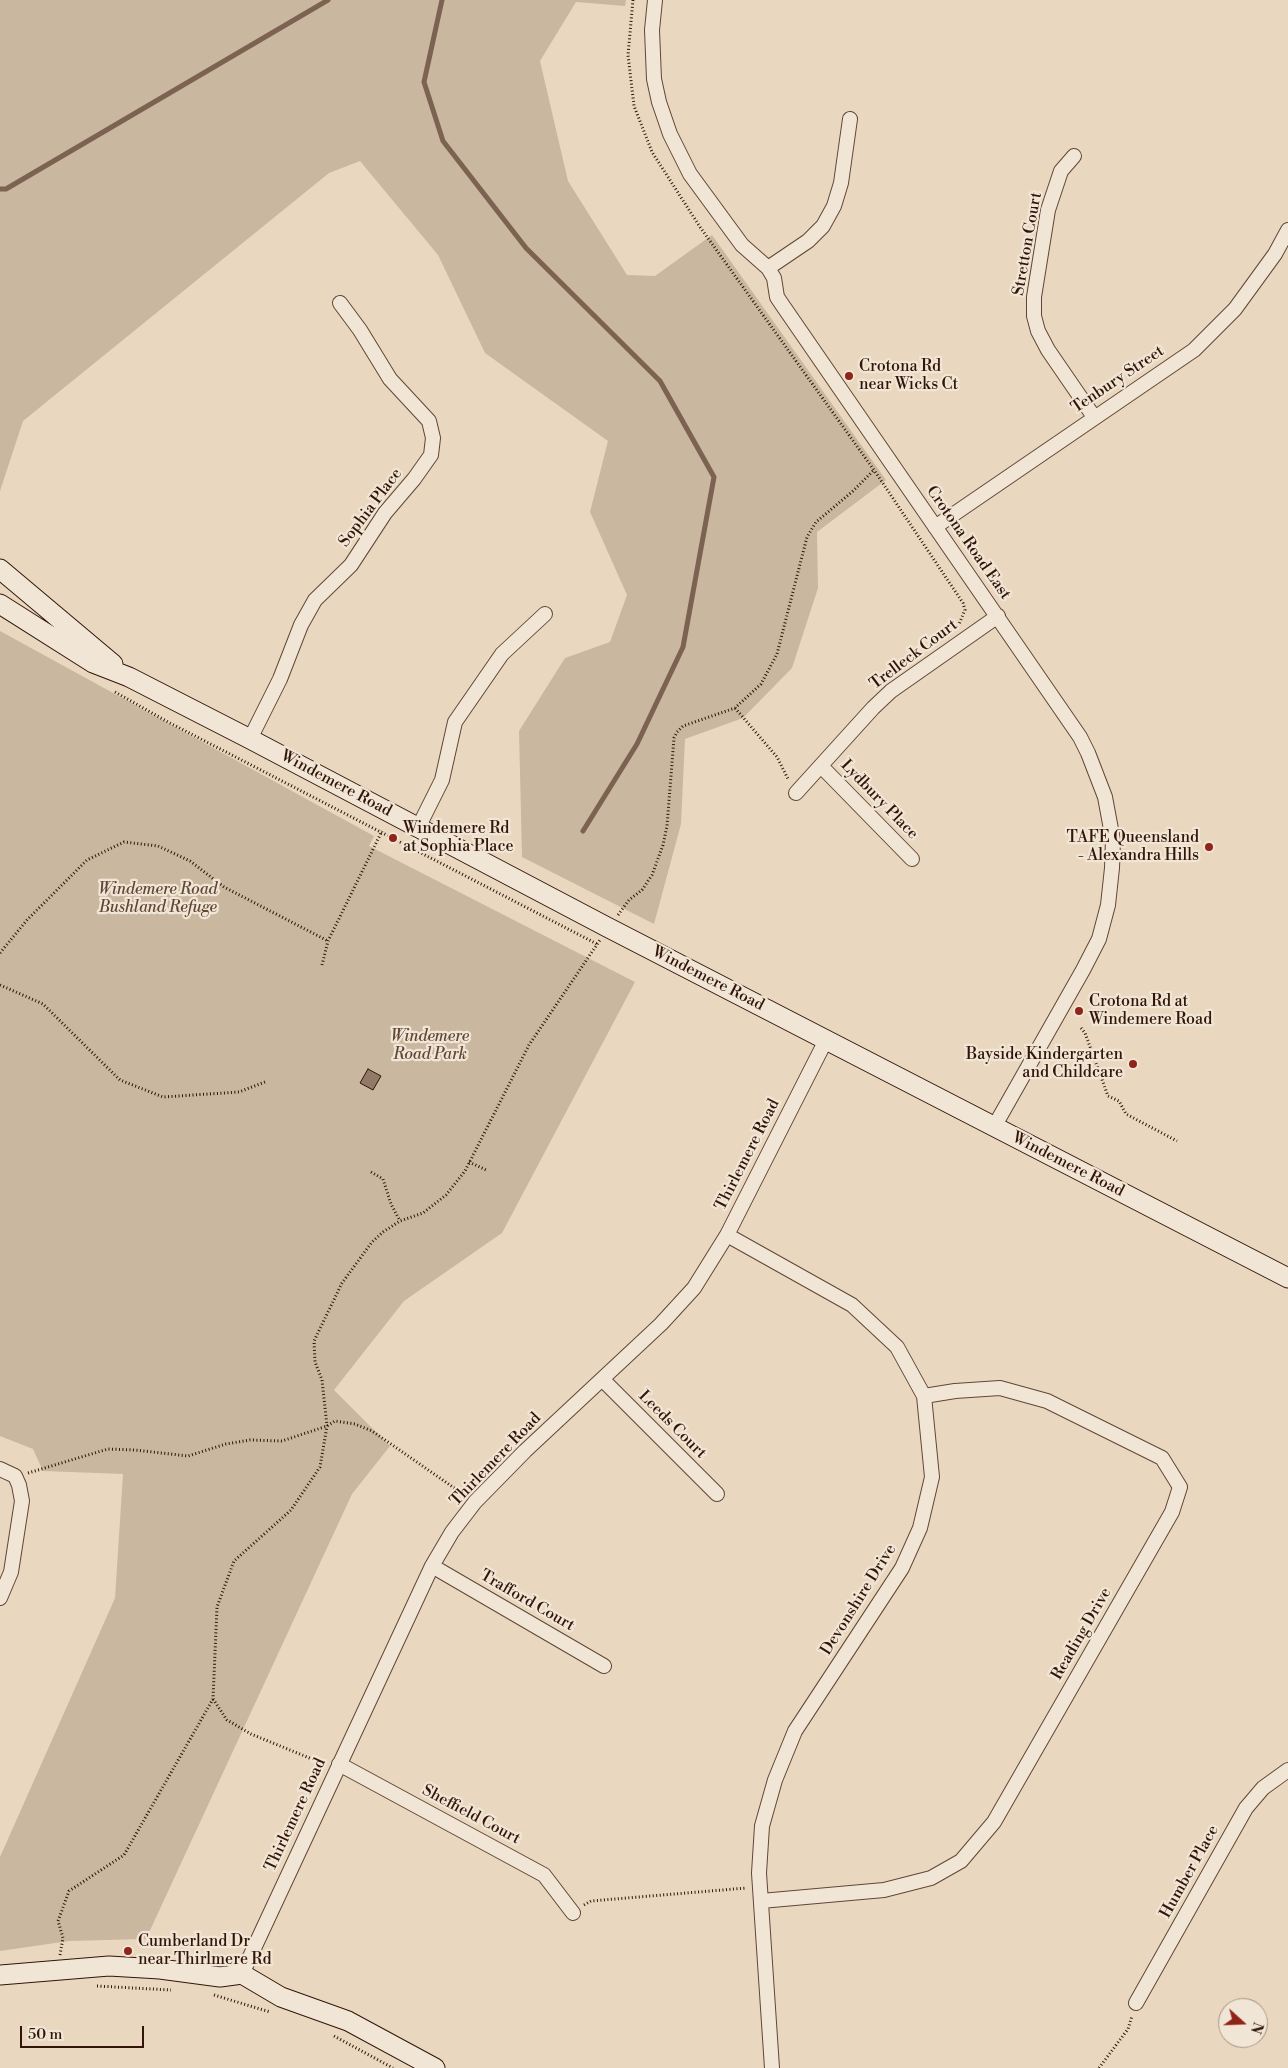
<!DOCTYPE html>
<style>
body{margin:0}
#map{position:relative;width:1288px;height:2068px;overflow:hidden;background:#e9d8bf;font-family:"Libre Bodoni",serif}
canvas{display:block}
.north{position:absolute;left:1218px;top:1998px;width:50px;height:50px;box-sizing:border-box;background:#f1e6d5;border:1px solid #a59283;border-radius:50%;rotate:110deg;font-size:14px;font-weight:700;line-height:20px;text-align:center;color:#321509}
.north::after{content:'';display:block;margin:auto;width:18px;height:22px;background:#8f2418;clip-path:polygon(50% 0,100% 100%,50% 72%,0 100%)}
.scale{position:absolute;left:20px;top:2026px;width:124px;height:22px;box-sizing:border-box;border:2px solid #321509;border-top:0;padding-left:6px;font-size:15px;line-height:18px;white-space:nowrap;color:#321509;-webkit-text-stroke:4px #f1e6d5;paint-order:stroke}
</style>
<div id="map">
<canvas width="1288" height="2068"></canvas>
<div class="north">N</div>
<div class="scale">50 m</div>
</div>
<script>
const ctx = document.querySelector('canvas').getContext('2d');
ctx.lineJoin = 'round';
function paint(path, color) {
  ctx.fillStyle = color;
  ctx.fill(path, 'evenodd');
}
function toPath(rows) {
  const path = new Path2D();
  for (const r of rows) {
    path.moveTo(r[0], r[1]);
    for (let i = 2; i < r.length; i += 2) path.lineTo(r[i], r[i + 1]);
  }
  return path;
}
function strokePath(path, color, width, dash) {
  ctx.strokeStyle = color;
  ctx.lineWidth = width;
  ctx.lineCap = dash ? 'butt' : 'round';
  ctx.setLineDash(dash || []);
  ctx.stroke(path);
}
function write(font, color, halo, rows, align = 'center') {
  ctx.font = font + ' "Libre Bodoni",serif';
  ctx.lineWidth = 4.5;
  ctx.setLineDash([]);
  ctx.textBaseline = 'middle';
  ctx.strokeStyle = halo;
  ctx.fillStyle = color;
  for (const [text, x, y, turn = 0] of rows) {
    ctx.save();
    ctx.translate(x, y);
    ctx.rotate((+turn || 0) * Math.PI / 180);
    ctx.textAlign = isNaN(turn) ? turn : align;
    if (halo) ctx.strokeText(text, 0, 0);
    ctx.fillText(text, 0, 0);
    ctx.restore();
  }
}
paint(toPath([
 [0,0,626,0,625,6,576,2,540,61,568,181,627,275,655,276,712,235,886,480,817,532,818,588,792,668,743,718,685,739,681,824,654,924,522,857,519,731,565,658,610,642,627,595,590,512,608,441,485,353,438,255,360,161,329,173,23,421,0,491],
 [0,631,374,836,369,846,635,982,502,1233,404,1301,334,1390,390,1446,352,1494,146,1939,69,1941,0,1951,0,1857,115,1598,123,1474,43,1471,33,1449,0,1436]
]), '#cab7a0');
strokePath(toPath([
 [442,0,424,82,443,141,526,248,660,381,714,477,683,647,637,744,583,831],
 [0,189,6,189,328,0]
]), '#7b6251', 5);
const building = toPath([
 [368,1069,381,1076,373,1090,360,1083,368,1069]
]);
paint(building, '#917a68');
strokePath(building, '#321509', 1);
const street = toPath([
 [655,0,652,30,654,79,659,102,670,134,690,174,742,245,768,268,774,278,777,297,781,303,1080,737,1088,753,1105,797,1113,840,1112,868,1108,905,1099,939,1083,970,994,1127],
 [1074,156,1061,171,1048,210,1034,297,1034,316,1038,331,1048,350,1094,417],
 [768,268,808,241,823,226,834,206,841,183,850,119],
 [935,527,1194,350,1235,309,1275,254,1288,230],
 [250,739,280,679,301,625,315,600,351,565,385,513,414,479,431,455,433,438,429,421,390,379,360,330,340,303],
 [821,766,912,859],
 [796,793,873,708,891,691,998,616],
 [418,828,442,780,455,722,502,654,545,614],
 [727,1235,852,1305,897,1347,924,1396,932,1477,920,1528,902,1568,795,1731,775,1780,762,1826,759,1873,772,2068],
 [603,1380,717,1494],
 [0,1469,15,1476,19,1485,22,1501,11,1572,0,1598],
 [432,1566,604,1666],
 [339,1764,544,1875,573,1913],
 [761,1901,884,1890,931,1878,961,1861,994,1822,1172,1512,1180,1487,1162,1458,1047,1401,1000,1388,955,1391,924,1396],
 [242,1974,432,1566,452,1532,475,1502,525,1451,661,1324,694,1288,727,1235,826,1040],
 [1136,2003,1246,1808,1263,1788,1288,1770]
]);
const secondary = toPath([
 [0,569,113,664],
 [0,604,93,663,129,677,250,739,607,927,1288,1278],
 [0,1975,109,1966,160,1969,220,1977,242,1974,281,1997,348,2021,435,2068]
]);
strokePath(street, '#604636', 16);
strokePath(secondary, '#321509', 21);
strokePath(toPath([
 [633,0,628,55,634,106,652,152,700,227,874,470,963,603,965,610,959,624],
 [115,692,168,722,597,944],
 [735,708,777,757,788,779],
 [618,915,629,900,642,890,652,875,663,845,667,826,674,738,677,732,683,726,735,708,761,684,777,654,807,537,816,522,853,491,874,470],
 [0,953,27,920,87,860,124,842,158,846,190,861,224,887,328,941],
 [322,965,328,941,382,831],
 [0,985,43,1004,120,1080,163,1097,239,1092,265,1082],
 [1081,1028,1085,1033,1108,1096,1119,1101,1126,1114,1177,1141],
 [469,1162,486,1170],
 [371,1172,383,1179,391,1204,400,1221],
 [28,1473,108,1449,135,1450,188,1456,226,1444,250,1440,282,1441,327,1426,335,1421,355,1424,372,1431,463,1494],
 [213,1699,227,1720,251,1734,324,1764],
 [584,1905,591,1901,746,1888],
 [60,1955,63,1938,58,1921,69,1891,124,1855,213,1699,217,1607,234,1561,291,1510,320,1467,327,1426,322,1380,315,1362,314,1341,342,1283,372,1242,383,1232,400,1221,423,1213,446,1195,465,1171,529,1045,600,940],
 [97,1986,171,1990],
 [214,1995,270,2012],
 [334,2036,393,2068],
 [1099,2068,1128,2029,1132,2016]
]), '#321509', 3, [1, 2.5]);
strokePath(street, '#f1e6d5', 14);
strokePath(secondary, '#f1e6d5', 19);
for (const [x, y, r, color] of [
 [849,376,5,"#8f2418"],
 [393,838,5,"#8f2418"],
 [1209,847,5,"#8f2418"],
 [1079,1011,5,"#8f2418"],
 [1133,1064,5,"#8f2418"],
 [128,1951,5,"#8f2418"]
]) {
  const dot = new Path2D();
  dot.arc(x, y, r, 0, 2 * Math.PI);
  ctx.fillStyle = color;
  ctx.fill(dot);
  strokePath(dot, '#f1e6d5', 2);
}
write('16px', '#321509', '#f1e6d5', [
 ["Stretton Court",1028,244,-80],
 ["Tenbury Street",1118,380,-34],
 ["Sophia Place",371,508,-53],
 ["Crotona Road East",968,543,55],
 ["Trelleck Court",914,655,-37],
 ["Windemere Road",336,784,28],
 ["Lydbury Place",879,800,46],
 ["Windemere Road",708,979,27],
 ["Thirlemere Road",748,1155,-63],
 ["Windemere Road",1068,1165,27],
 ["Leeds Court",672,1425,45],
 ["Thirlemere Road",496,1460,-46],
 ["Devonshire Drive",859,1600,-58],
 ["Trafford Court",527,1601,30],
 ["Reading Drive",1082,1634,-60],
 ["Thirlemere Road",296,1815,-65],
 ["Sheffield Court",471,1815,28],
 ["Humber Place",1190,1872,-61]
]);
write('16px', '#321509', '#f1e6d5', [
 ["Crotona Rd",859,367],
 ["near Wicks Ct",859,385],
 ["Windemere Rd",403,829],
 ["at Sophia Place",403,847],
 ["TAFE Queensland",1199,838,"right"],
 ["- Alexandra Hills",1199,856,"right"],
 ["Crotona Rd at",1089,1002],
 ["Windemere Road",1089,1020],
 ["Bayside Kindergarten",1123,1055,"right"],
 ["and Childcare",1123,1073,"right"],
 ["Cumberland Dr",138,1942],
 ["near Thirlmere Rd",138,1960]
], 'left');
write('italic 16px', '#604636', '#f1e6d5', [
 ["Windemere Road",158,890],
 ["Bushland Refuge",158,908],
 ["Windemere",430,1037],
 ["Road Park",430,1055]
]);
</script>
